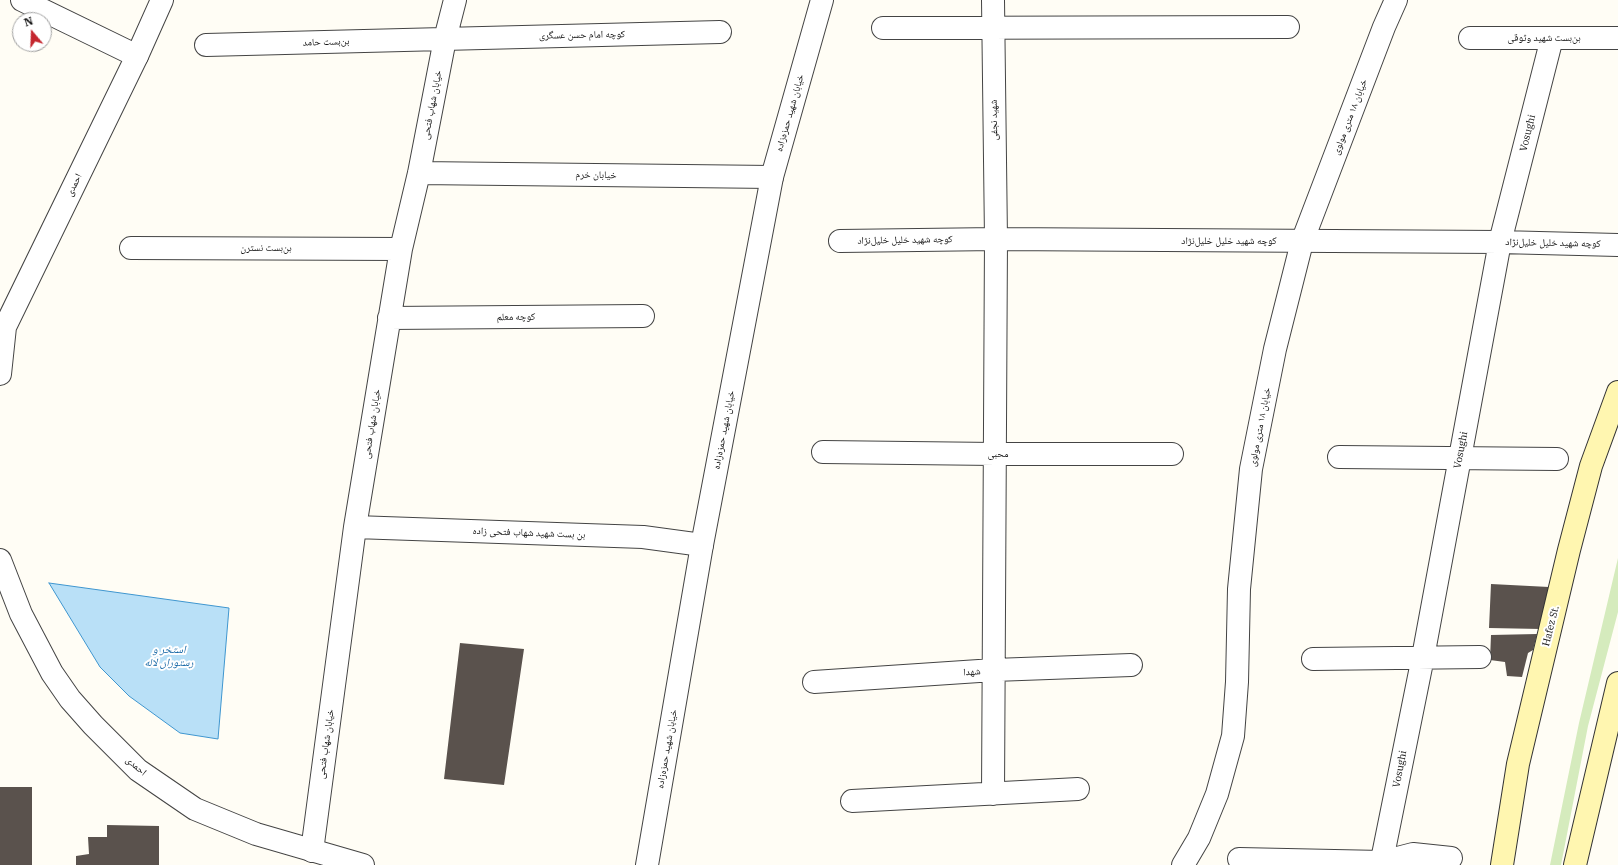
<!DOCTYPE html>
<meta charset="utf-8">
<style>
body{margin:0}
#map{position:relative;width:1618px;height:865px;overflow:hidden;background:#fffdf5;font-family:"IBM Plex Serif",serif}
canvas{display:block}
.north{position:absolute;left:12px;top:12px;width:40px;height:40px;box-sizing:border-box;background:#fff;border:1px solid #a0a0a0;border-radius:50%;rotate:341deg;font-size:11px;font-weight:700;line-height:16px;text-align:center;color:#111}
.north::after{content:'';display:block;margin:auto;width:14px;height:18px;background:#c4262e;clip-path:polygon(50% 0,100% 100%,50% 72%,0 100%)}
</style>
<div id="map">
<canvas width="1618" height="865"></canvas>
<div class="north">N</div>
</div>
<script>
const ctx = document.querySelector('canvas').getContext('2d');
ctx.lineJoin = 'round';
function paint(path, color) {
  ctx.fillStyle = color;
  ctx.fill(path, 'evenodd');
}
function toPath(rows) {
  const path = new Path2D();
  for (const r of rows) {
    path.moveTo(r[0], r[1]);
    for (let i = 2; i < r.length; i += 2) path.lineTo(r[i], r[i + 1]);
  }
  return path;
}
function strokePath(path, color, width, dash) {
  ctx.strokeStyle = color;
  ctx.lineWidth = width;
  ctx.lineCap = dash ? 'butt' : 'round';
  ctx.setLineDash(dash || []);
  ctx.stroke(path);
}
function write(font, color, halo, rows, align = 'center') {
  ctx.font = font + ' "IBM Plex Serif","Noto Naskh Arabic",serif';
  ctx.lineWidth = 4;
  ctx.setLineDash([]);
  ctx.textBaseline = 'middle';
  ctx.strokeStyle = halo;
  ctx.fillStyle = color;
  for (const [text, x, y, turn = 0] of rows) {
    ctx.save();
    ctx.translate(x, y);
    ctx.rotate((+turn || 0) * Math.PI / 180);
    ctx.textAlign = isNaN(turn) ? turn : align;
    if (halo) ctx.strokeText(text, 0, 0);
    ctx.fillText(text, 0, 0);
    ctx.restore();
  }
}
paint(toPath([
 [1618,558,1618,612,1588,726,1561,865,1550,865,1579,723]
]), '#d5ebbd');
const water = toPath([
 [49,583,229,608,218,739,180,733,129,696,100,667,49,583]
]);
paint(water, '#b9e0f7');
strokePath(water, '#3f96cf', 1);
paint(toPath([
 [1491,584,1549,587,1541,629,1489,628],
 [1537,634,1533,650,1528,653,1522,677,1507,676,1505,662,1490,660,1491,635],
 [460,643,524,649,504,785,444,779],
 [0,787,32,787,32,865,0,865],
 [107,825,159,826,159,865,76,865,76,856,89,854,88,837,107,837]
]), '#5a524d');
const minor = toPath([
 [22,0,137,56],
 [993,0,996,239,993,794],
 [883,28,1288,27],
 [1470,38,1618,38],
 [206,45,720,32],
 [419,173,772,177],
 [840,241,996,239,1500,242,1618,245],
 [131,248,401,249],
 [389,318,643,316],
 [823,452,995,454,1172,454],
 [1339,457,1557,459],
 [355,527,643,537,702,545],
 [1313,659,1480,657],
 [814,682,994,670,1131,665],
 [852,801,1078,789],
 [312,851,355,527,401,249,419,173,445,39,455,0],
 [1239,859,1382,862,1413,854,1451,858],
 [1381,865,1423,657,1500,242,1552,38]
]);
const tertiary = toPath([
 [0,374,5,327,137,56,162,0],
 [0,560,21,614,52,673,70,699,93,725,138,770,195,809,256,834,363,865],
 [647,865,702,545,772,177,822,0],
 [1183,865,1199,838,1217,794,1233,736,1237,682,1239,589,1251,469,1275,349,1302,242,1384,27,1396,0]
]);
const secondary = toPath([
 [1502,865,1518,764,1569,550,1591,466,1618,392],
 [1575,865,1618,683]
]);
strokePath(minor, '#444', 24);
strokePath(tertiary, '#444', 24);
strokePath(secondary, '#333', 24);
strokePath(minor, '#fff', 22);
strokePath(tertiary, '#fff', 22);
strokePath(secondary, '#fff6b0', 22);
write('10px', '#111', '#fff', [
 ["کوچه امام حسن عسگری",582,35,-1],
 ["بن‌بست شهید وثوقی",1544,38],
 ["بن‌بست حامد",326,42,-2],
 ["خیابان شهاب فتحی",432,105,-79],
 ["خیابان شهید حمزه‌زاده",790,113,-74],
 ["خیابان ۱۸ متری مولوی",1350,117,-69],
 ["شهید نجفی",994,120,-91],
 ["Vosughi",1528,133,-76],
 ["خیابان خرم",596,175,1],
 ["احمدی",74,185,-64],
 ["کوچه شهید خلیل خلیل‌نژاد",905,240,-1],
 ["کوچه شهید خلیل خلیل‌نژاد",1229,241],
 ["کوچه شهید خلیل خلیل‌نژاد",1553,243,1],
 ["بن‌بست نسترن",266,248],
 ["کوچه معلم",516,317,-1],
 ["خیابان شهاب فتحی",372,424,-81],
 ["خیابان ۱۸ متری مولوی",1260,427,-79],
 ["خیابان شهید حمزه‌زاده",724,430,-79],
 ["Vosughi",1461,450,-79],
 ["محبی",998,454],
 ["بن بست شهید شهاب فتحی زاده",529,533,2],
 ["Hafez St.",1551,626,-76],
 ["شهدا",972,672,-4],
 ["خیابان شهاب فتحی",326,744,-82],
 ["خیابان شهید حمزه‌زاده",667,749,-80],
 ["احمدی",136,766,41],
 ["Vosughi",1400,769,-79]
]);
write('italic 11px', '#1768a6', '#fff', [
 ["استخر و",169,650],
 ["رستوران لاله",169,663]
]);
</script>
